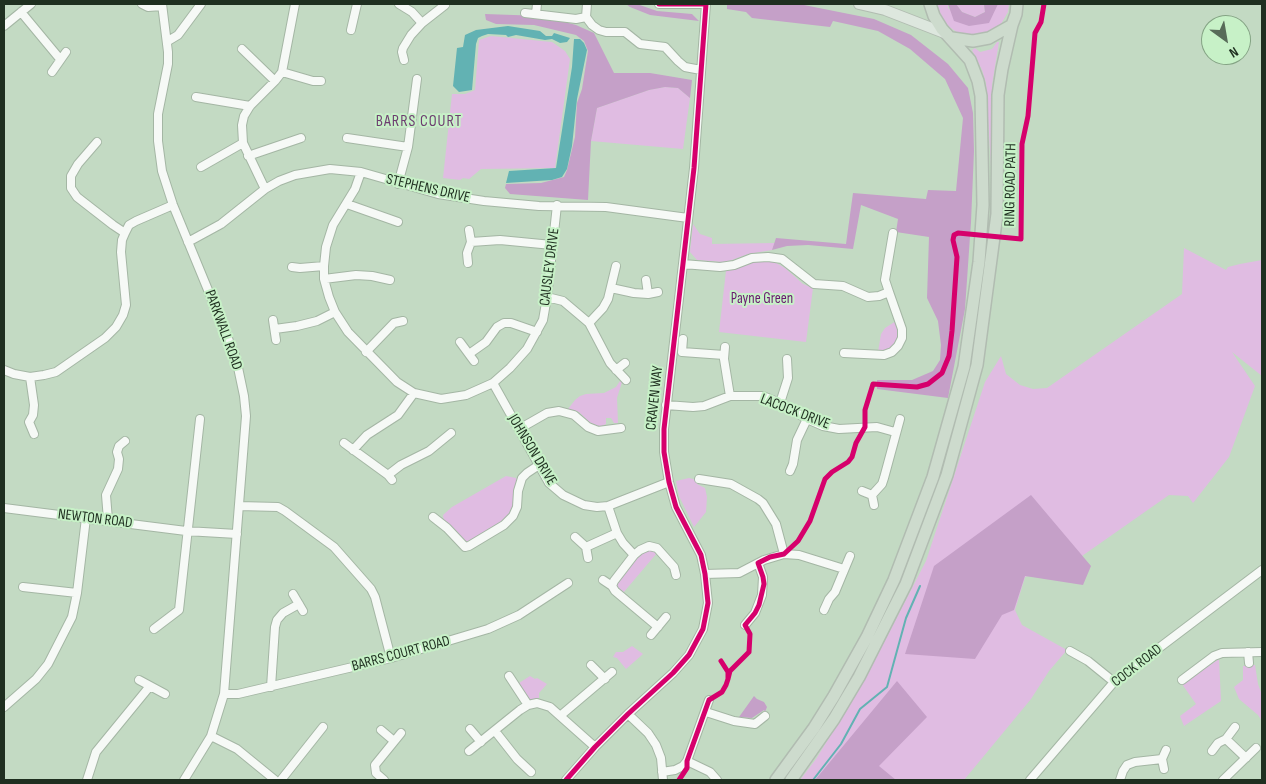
<!DOCTYPE html>
<style>
body{margin:0}
#map{position:relative;width:1266px;height:784px;overflow:hidden;background:#c3dac3;font-family:"Sofia Sans Condensed",sans-serif}
canvas{display:block}
.frame{position:absolute;inset:0;border:5px solid #1f2f20;pointer-events:none}
.north{position:absolute;left:1201px;top:15px;width:50px;height:50px;box-sizing:border-box;background:#c7f1c7;border:1px solid #84a384;border-radius:50%;rotate:148deg;font-size:14px;font-weight:700;line-height:20px;text-align:center;color:#1f2f20}
.north::after{content:'';display:block;margin:auto;width:18px;height:22px;background:#586b59;clip-path:polygon(50% 0,100% 100%,50% 72%,0 100%)}
</style>
<div id="map">
<canvas width="1266" height="784"></canvas>
<div class="frame"></div>
<div class="north">N</div>
</div>
<script>
const ctx = document.querySelector('canvas').getContext('2d');
ctx.lineJoin = 'round';
function paint(path, color) {
  ctx.fillStyle = color;
  ctx.fill(path, 'evenodd');
}
function toPath(rows) {
  const path = new Path2D();
  for (const r of rows) {
    path.moveTo(r[0], r[1]);
    for (let i = 2; i < r.length; i += 2) path.lineTo(r[i], r[i + 1]);
  }
  return path;
}
function strokePath(path, color, width, dash) {
  ctx.strokeStyle = color;
  ctx.lineWidth = width;
  ctx.lineCap = dash ? 'butt' : 'round';
  ctx.setLineDash(dash || []);
  ctx.stroke(path);
}
function write(font, color, halo, rows, align = 'center') {
  ctx.font = font + ' "Sofia Sans Condensed",sans-serif';
  ctx.lineWidth = 4;
  ctx.setLineDash([]);
  ctx.textBaseline = 'middle';
  ctx.strokeStyle = halo;
  ctx.fillStyle = color;
  for (const [text, x, y, turn = 0] of rows) {
    ctx.save();
    ctx.translate(x, y);
    ctx.rotate((+turn || 0) * Math.PI / 180);
    ctx.textAlign = isNaN(turn) ? turn : align;
    if (halo) ctx.strokeText(text, 0, 0);
    ctx.fillText(text, 0, 0);
    ctx.restore();
  }
}
paint(toPath([
 [937,4,948,4,948,8,969,26,995,9,998,4,1009,4,1008,12,1001,24,987,33,977,36,958,33,948,26,942,19],
 [956,4,984,4,985,12,975,17,962,12],
 [491,36,552,42,565,51,570,59,555,168,481,169,469,179,463,178,460,180,443,178,452,94,465,94,475,90,479,40],
 [997,42,999,42,992,85,991,167,986,83,982,70,972,50,975,48,980,52,992,49],
 [665,87,678,88,690,98,683,149,591,141,597,108,649,90],
 [693,224,700,234,712,238,712,244,775,243,772,250,748,254,732,260,723,262,697,260,690,252],
 [1184,248,1226,270,1228,267,1240,264,1262,260,1262,376,1232,352,1255,386,1229,457,1193,503,1188,496,1169,495,1072,563,1025,577,1015,610,1022,625,1067,650,1049,671,1031,699,964,780,800,780,816,759,864,681,926,561,985,382,1001,356,1006,374,1020,385,1033,389,1047,388,1182,294],
 [759,260,771,260,785,268,803,284,813,288,806,342,719,332,726,271],
 [896,321,899,332,896,342,889,350,878,352,881,334,885,328],
 [620,381,622,382,617,398,618,423,614,423,611,418,606,418,606,424,600,427,589,422,579,412,568,409,575,400,580,396,586,394,604,393,616,387],
 [506,476,516,478,518,481,515,487,514,506,508,518,470,542,463,540,444,522,443,515,452,507],
 [689,478,697,480,697,484,705,488,707,497,706,512,694,527,679,496,676,481],
 [653,549,657,553,623,593,616,586,617,582,643,551],
 [632,646,643,654,626,669,617,658,613,657,616,652,623,652],
 [1219,659,1221,701,1184,726,1180,716,1196,704,1182,684],
 [1255,665,1258,684,1262,695,1262,721,1258,715,1239,699,1234,687,1243,680,1243,666],
 [530,676,535,679,537,678,547,684,539,693,539,698,530,700,519,683]
]), '#e0bce2');
paint(toPath([
 [626,4,637,4,657,11,692,14,699,21,650,15,630,7],
 [727,4,799,4,874,19,911,35,948,64,968,88,973,113,974,151,971,222,965,309,948,398,877,389,877,380,912,380,933,371,940,360,941,345,938,321,927,298,929,237,896,232,898,219,861,205,853,249,808,245,787,246,772,250,776,238,846,244,853,193,926,199,928,190,956,191,963,118,945,79,910,49,878,31,833,21,830,27,752,18,746,12,727,9],
 [948,4,956,4,962,12,975,17,985,12,984,4,998,4,989,23,969,26,954,21],
 [485,14,542,16,576,25,594,33,614,73,650,73,692,80,690,98,678,88,665,87,649,90,597,108,591,141,588,200,510,194,505,188,506,184,541,183,564,177,567,170,575,137,577,103,582,89,588,51,584,41,576,35,534,25,496,24,486,20],
 [1031,495,1091,566,1083,585,1025,576,1014,610,1002,615,975,659,905,654,934,566],
 [897,681,927,717,879,766,896,780,815,780],
 [754,696,757,699,764,702,767,707,765,712,764,710,752,718,739,717]
]), '#c5a0c8');
paint(toPath([
 [508,26,540,31,546,36,552,36,554,33,570,38,567,42,560,43,552,39,545,40,516,35,508,37,506,35,488,34,482,36,478,38,476,44,472,90,459,92,453,86,457,48,463,47,465,35,476,30],
 [574,39,580,39,584,43,587,50,577,99,572,146,567,169,562,177,552,180,506,183,509,171,556,168,572,67]
]), '#62b2b3');
strokePath(toPath([
 [813,780,841,744,860,709,887,687,906,618,920,586]
]), '#62b2b3', 2);
const minor = toPath([
 [142,4,148,7,162,6],
 [162,4,168,52,168,64,158,114,158,141,162,171,173,205,236,358,244,396,246,416,224,694,211,736,184,780],
 [399,4,412,12,422,23,445,5],
 [587,4,586,17,592,25,599,30,606,32,625,32,640,44,665,47,678,61,685,67,701,70],
 [21,12,60,59],
 [525,13,576,19,586,17],
 [536,14,537,4],
 [4,26,31,4],
 [351,30,357,4],
 [168,41,178,35,201,4],
 [242,49,275,81],
 [404,60,402,52,403,48,411,35,422,23],
 [52,72,66,52],
 [282,72,313,81,321,81],
 [196,97,250,106],
 [347,138,408,147],
 [97,142,78,164,71,176,71,188,77,197,113,225,125,233],
 [248,156,301,138],
 [201,167,243,143],
 [361,172,355,189,333,225,326,247,324,266,324,279,329,297,335,312,348,332,397,382,414,393,441,399,466,395,493,383,510,368,527,349,543,320,547,297,557,205],
 [398,184,408,147,417,79],
 [265,189,243,143,242,125,244,116,250,106,275,81,282,72,295,4],
 [347,204,398,222],
 [188,242,221,224,265,189,279,181,295,175,330,169,361,172,438,194,484,201,539,206,606,207,688,218],
 [471,242,500,240,552,245],
 [468,263,467,253,471,242,469,230],
 [683,264,720,267,734,265,752,258,768,257,782,259,814,284,843,286,868,297,879,296,889,292,885,280,893,233],
 [292,267,300,268,324,266],
 [324,279,356,275,372,276,390,280],
 [646,280,648,294],
 [611,288,634,293,648,294,658,292],
 [547,297,563,301,589,323,610,363,626,380],
 [273,320,276,340],
 [589,323,603,308,608,299,616,266],
 [275,329,297,326,317,321,335,312],
 [683,339,682,352,724,355],
 [460,342,474,361],
 [725,347,724,359,730,396],
 [366,352,394,323,403,321],
 [844,353,884,355,892,352,898,346,902,338,902,329,889,292],
 [469,354,486,342,497,327,504,323,511,323,537,332],
 [4,370,14,374,30,377,44,375,56,372,105,338,116,327,123,315,126,305,121,252,122,240,125,233,129,225,136,221,173,205],
 [616,370,625,363],
 [30,377,34,405,33,415,29,422,34,434],
 [493,383,549,483,563,495,584,505,597,507,608,506,669,482],
 [780,403,788,378,787,359],
 [666,405,693,407,704,406,730,396,763,396,780,403,807,419,823,426,839,429,877,427,895,432],
 [519,429,547,413,559,411,574,415,588,427,598,431,621,428],
 [344,443,388,475,392,480],
 [353,450,367,435,398,415,414,393],
 [790,471,793,464,797,440,807,419],
 [388,475,401,465,429,451,451,433],
 [699,479,731,484,758,499,763,503,776,524,784,554],
 [862,491,872,495,874,505],
 [872,495,882,484,884,478,900,419],
 [239,506,278,507,285,511,334,547,371,589,375,597,391,658],
 [608,506,617,533,623,543,634,555,614,581,612,586,615,591,658,627],
 [4,508,186,531,237,534],
 [433,517,447,528,465,547,469,546,504,525,513,516,517,507,518,491,522,478,527,473,539,465],
 [108,520,106,495,118,469,119,459,117,452,119,446,125,441],
 [575,537,586,547,588,558],
 [586,547,617,533],
 [634,555,640,550,649,546,657,548,674,567,676,575],
 [705,574,739,573,764,560,784,554,799,555,844,569],
 [603,580,612,586],
 [23,587,77,593],
 [293,594,303,611],
 [824,610,829,599,835,592,850,556],
 [745,625,755,613,762,595,763,577,758,563],
 [154,629,179,610,200,419],
 [651,635,666,617],
 [1070,651,1088,661,1114,682],
 [1248,652,1249,663],
 [591,665,605,679],
 [509,676,528,705],
 [139,680,165,694],
 [1182,680,1214,656,1222,653,1262,652],
 [271,687,275,627,277,620,283,613,299,604],
 [224,694,238,694,391,658,488,629,519,615,568,583],
 [4,707,36,679,48,664,72,617,77,593,86,518],
 [706,712,734,721,755,724,765,716],
 [628,714,648,733,656,745,661,758,663,780],
 [560,716,612,672],
 [470,729,481,742],
 [381,730,394,741],
 [495,731,517,759,531,772],
 [211,736,237,749,275,780],
 [1226,739,1246,758],
 [469,751,520,710,528,705,537,703,550,707,595,747],
 [1212,751,1218,743,1226,739,1235,727],
 [687,761,710,772,717,780],
 [1164,769,1162,759,1166,750],
 [662,772,675,770,683,766,687,761,709,700],
 [87,780,96,752,150,686],
 [281,780,323,727],
 [384,780,376,773,375,765,401,733],
 [566,780,595,747,628,714,673,673,689,655,703,629,708,603,705,574,701,555,676,507,669,482,664,452,664,429,694,168,706,4,659,4],
 [1030,780,1114,682,1262,570],
 [1120,780,1123,771,1127,765,1135,762,1162,759],
 [1223,780,1256,748]
]);
const major = toPath([
 [859,4,885,10,947,34]
]);
const highway = toPath([
 [952,38,973,41,989,38,1012,25],
 [776,780,814,728,834,696,867,637,894,580,933,477,964,367,979,262,983,205,981,96,978,81,970,60,942,29,934,16,930,4],
 [791,780,834,719,859,677,906,584,947,475,977,365,997,214,998,95,1002,69,1012,25,1016,14,1017,4]
]);
strokePath(minor, '#a4b6a4', 10);
strokePath(major, '#b1bcb1', 12);
strokePath(highway, '#b1bcb1', 14);
strokePath(minor, '#f6f9f6', 8);
strokePath(major, '#dde7de', 10);
strokePath(highway, '#cddbcd', 11);
strokePath(toPath([
 [728,679,730,671,749,652,750,634,745,625,755,613,759,605,764,584,763,577,758,563,770,557,784,554,798,541,810,521,825,479,832,472,848,462,852,457,856,443,865,427,865,410,873,384,917,387,928,384,942,373,949,356,952,331,957,257,953,240,954,235,958,233,1021,239,1022,144,1028,116,1035,33,1041,22,1044,4],
 [566,780,595,747,628,714,673,673,689,655,703,629,708,603,705,574,701,555,676,507,669,482,664,452,664,429,694,168,706,4,659,4],
 [679,780,687,768,687,761,709,700,722,692,726,685,728,679,728,672,721,661]
]), '#d6006c', 5);
write('15px', '#1f2f20', '#c7f1c7', [
 ["RING ROAD PATH",1011,185,-89],
 ["STEPHENS DRIVE",428,189,13],
 ["CAUSLEY DRIVE",550,267,-83],
 ["PARKWALL ROAD",223,330,70],
 ["CRAVEN WAY",655,398,-84],
 ["LACOCK DRIVE",795,412,21],
 ["JOHNSON DRIVE",532,450,59],
 ["NEWTON ROAD",95,519,7],
 ["BARRS COURT ROAD",401,654,-15],
 ["COCK ROAD",1137,666,-38]
]);
write('15px', '#691a6f', '#c7f1c7', [
 ["Payne Green",762,299]
]);
ctx.letterSpacing = '1px';
write('16px', '#6d3d70', '#c7f1c7', [
 ["BARRS COURT",419,122]
]);
ctx.letterSpacing = '0px';
</script>
